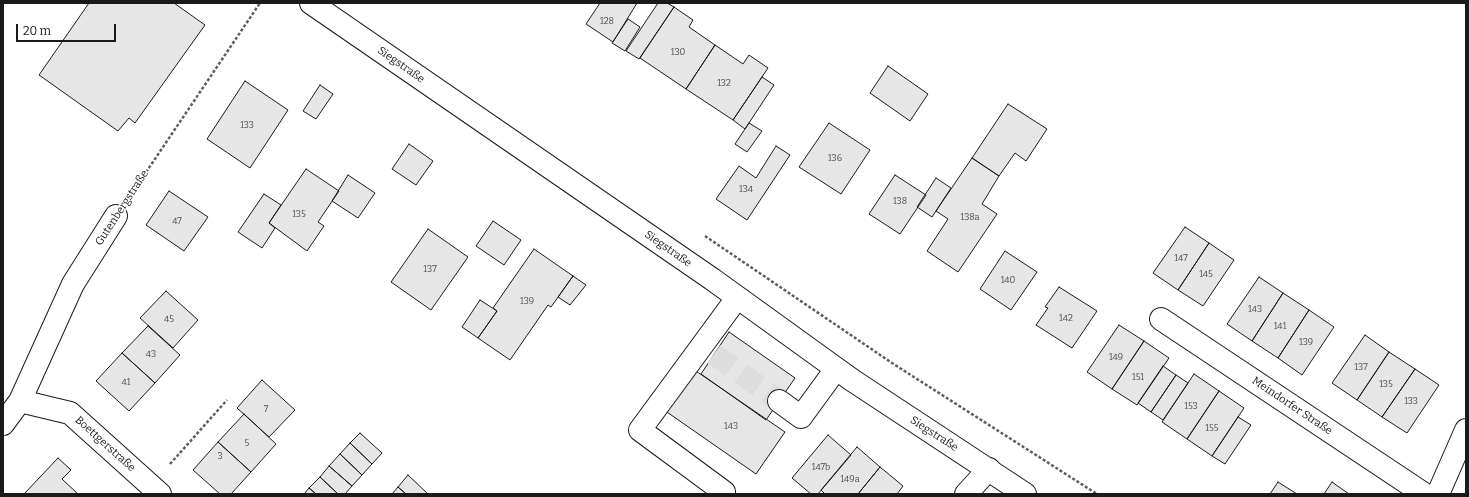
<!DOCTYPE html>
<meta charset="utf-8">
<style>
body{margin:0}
#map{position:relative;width:1469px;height:497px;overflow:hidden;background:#fff;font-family:Bitter,serif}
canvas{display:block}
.frame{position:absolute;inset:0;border:4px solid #1a1a1a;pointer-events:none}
.scale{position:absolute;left:16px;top:24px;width:100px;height:18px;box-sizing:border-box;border:2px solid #1a1a1a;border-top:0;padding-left:5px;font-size:12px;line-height:14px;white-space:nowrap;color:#1a1a1a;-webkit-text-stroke:3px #fff;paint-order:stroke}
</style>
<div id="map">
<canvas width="1469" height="497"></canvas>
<div class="frame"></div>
<div class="scale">20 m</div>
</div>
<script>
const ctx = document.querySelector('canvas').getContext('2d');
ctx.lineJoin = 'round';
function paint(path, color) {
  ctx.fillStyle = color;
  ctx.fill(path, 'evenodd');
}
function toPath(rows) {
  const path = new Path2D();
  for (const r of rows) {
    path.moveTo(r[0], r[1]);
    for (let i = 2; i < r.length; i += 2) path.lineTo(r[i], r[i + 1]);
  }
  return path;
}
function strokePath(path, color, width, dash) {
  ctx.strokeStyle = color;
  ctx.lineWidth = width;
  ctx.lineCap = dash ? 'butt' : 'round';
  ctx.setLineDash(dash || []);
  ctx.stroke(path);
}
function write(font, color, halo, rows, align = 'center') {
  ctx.font = font + ' Bitter,serif';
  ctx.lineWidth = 3;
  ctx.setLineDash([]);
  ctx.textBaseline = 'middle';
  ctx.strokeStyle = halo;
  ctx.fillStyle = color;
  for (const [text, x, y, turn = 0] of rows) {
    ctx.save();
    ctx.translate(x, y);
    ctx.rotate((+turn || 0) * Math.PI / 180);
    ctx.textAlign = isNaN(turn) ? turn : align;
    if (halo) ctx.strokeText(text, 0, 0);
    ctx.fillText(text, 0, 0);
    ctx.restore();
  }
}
const building = toPath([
 [89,3,174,3,205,25,135,123,129,118,118,131,39,75,89,3],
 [600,3,637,3,613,42,586,24,600,3],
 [658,3,667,3,674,7,639,59,626,51,658,3],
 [674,7,693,20,689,27,715,45,686,89,640,58,674,7],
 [628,19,640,27,625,51,612,43,628,19],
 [715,45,743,64,749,55,768,68,733,120,686,89,715,45],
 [888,66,928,94,910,121,870,93,888,66],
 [762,77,774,85,745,129,733,120,762,77],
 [245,81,288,110,250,168,207,139,245,81],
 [320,85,333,94,316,119,303,111,320,85],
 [1008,104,1047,129,1026,161,1015,153,999,176,972,158,1008,104],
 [749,123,762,131,747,152,735,144,749,123],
 [829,123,870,150,841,194,799,167,829,123],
 [409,144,433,161,416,185,392,169,409,144],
 [776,146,790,155,747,220,716,199,739,166,756,178,776,146],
 [972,158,999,176,982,204,997,214,958,272,927,251,948,219,936,211,972,158],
 [306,169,339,191,318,222,324,226,307,251,269,223,306,169],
 [348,175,375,193,358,218,332,201,348,175],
 [895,175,926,195,900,234,869,214,895,175],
 [936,178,951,188,932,217,917,207,936,178],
 [169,191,208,217,184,251,146,225,169,191],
 [264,194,281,205,269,223,275,228,262,248,238,232,264,194],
 [493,221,521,240,504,265,476,246,493,221],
 [1185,227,1209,243,1178,290,1153,273,1185,227],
 [428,229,468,257,431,310,391,282,428,229],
 [1209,243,1234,260,1203,306,1178,290,1209,243],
 [534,249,573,276,551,307,548,305,510,360,478,338,497,311,493,308,534,249],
 [1005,251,1037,272,1011,310,980,289,1005,251],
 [573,276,586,285,570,305,558,297,573,276],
 [1259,277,1283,293,1252,341,1227,324,1259,277],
 [1059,287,1097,311,1072,348,1036,325,1048,308,1045,307,1059,287],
 [166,291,198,320,173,348,140,318,166,291],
 [1283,293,1309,310,1278,358,1252,341,1283,293],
 [480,300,497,311,478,338,462,327,480,300],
 [1309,310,1334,327,1302,375,1278,358,1309,310],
 [1119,325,1144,341,1112,389,1087,372,1119,325],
 [148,326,180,355,155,383,122,353,148,326],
 [729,332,795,378,766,420,701,374,729,332],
 [1365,335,1389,352,1357,400,1332,383,1365,335],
 [1144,341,1169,358,1137,405,1112,389,1144,341],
 [1389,352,1415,369,1382,417,1357,400,1389,352],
 [122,353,155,383,129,411,96,381,122,353],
 [1163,366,1176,375,1151,412,1138,403,1163,366],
 [693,369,785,432,756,474,664,410,693,369],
 [1415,369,1439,385,1407,433,1382,417,1415,369],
 [1194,374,1219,391,1187,439,1162,422,1194,374],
 [1176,375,1188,383,1163,420,1151,412,1176,375],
 [262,380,295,410,269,437,237,408,262,380],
 [1219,391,1244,408,1212,456,1187,439,1219,391],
 [244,414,276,444,251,472,218,442,244,414],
 [1238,417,1251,425,1225,464,1212,456,1238,417],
 [360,433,382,453,372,464,350,443,360,433],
 [828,435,851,455,818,494,811,494,792,478,828,435],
 [218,442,251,472,231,494,220,494,193,470,218,442],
 [350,443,372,464,362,475,340,454,350,443],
 [857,447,880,467,858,494,825,494,821,490,857,447],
 [340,454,362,475,352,486,329,466,340,454],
 [58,458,71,470,62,479,78,494,24,494,58,458],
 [329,466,352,486,345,494,338,494,320,477,329,466],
 [880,467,903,486,897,494,858,494,880,467],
 [408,475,428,494,406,494,398,487,408,475],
 [320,477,338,494,316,494,309,488,320,477],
 [1278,482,1297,494,1270,494,1278,482],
 [1332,482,1349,494,1324,494,1332,482],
 [398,487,406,494,392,494,398,487],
 [309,488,316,494,304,494,309,488]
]);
paint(building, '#e6e6e6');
strokePath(building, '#1a1a1a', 1);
strokePath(toPath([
 [714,354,779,401]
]), '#ddd', 22, [22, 11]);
const minor = toPath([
 [1161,319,1424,494],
 [20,401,70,413,160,494],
 [779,401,801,417,836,369],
 [3,424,20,401,73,284,116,216],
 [724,492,640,430,737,298],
 [966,494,989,469],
 [1438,494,1466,430]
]);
const major = toPath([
 [311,3,712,279,852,380,1025,494]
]);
strokePath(minor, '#1a1a1a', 24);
strokePath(major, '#1a1a1a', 24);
strokePath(toPath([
 [132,193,260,3],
 [705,236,892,363,1097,494],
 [170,464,227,400]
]), '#5f5f5f', 2.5, [3, 2]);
strokePath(minor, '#fff', 22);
strokePath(major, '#fff', 22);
write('9px', '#4d4d4d', null, [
 ["128",607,21],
 ["130",678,52],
 ["132",724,83],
 ["133",247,125],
 ["136",835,158],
 ["134",746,189],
 ["138",900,201],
 ["135",299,214],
 ["138a",970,217],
 ["47",177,221],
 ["147",1181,258],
 ["137",430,269],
 ["145",1206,274],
 ["140",1008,280],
 ["139",527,301],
 ["143",1255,309],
 ["142",1066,318],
 ["45",169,319],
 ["141",1280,326],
 ["139",1306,342],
 ["43",151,354],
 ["149",1116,357],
 ["137",1361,367],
 ["151",1138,377],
 ["41",126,382],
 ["135",1386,384],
 ["133",1411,401],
 ["153",1191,406],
 ["7",266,409],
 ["143",731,426],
 ["155",1212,428],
 ["5",247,443],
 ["3",220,456],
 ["147b",821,467],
 ["149a",850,479]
]);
write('11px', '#1a1a1a', '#fff', [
 ["Siegstraße",401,65,35],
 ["Gutenbergstraße",122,208,-57],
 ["Siegstraße",668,249,35],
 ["Meindorfer Straße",1292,406,34],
 ["Siegstraße",934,434,33],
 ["Boettgerstraße",105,444,42]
]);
</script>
